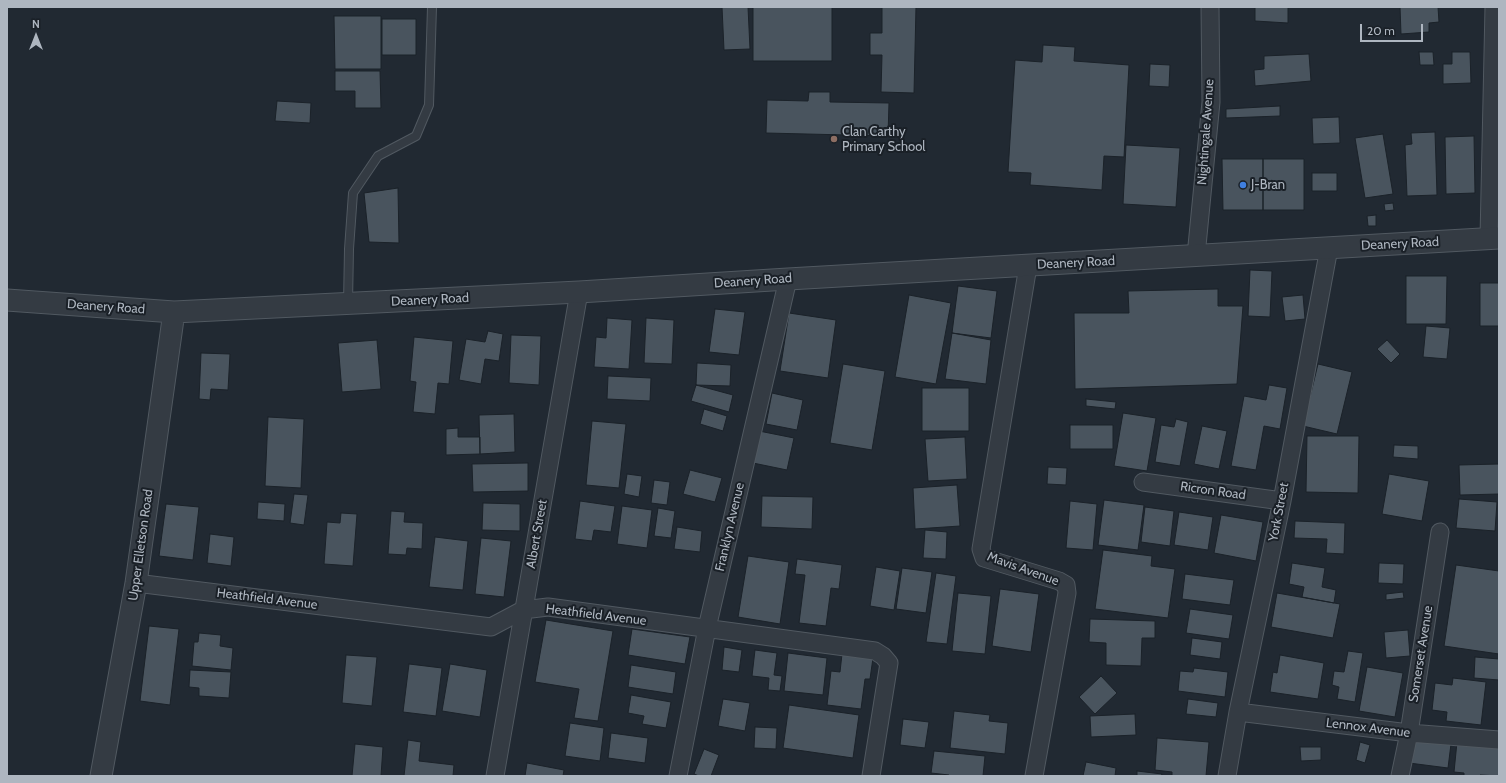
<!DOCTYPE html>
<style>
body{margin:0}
#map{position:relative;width:1506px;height:783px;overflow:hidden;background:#212932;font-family:Cabin,sans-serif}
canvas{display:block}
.frame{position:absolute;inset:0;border:8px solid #aeb6c0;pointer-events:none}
.north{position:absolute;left:16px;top:16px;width:40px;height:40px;-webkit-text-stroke:3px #1a2027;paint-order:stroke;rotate:0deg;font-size:11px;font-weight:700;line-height:16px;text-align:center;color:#aeb6c0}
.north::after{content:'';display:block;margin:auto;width:14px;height:18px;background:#aeb6c0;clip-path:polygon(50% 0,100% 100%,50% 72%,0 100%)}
.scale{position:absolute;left:1360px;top:24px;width:63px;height:18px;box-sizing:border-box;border:2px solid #aeb6c0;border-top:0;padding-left:5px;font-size:12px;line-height:14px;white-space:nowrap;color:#aeb6c0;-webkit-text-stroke:3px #1a2027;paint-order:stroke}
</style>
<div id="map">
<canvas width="1506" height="783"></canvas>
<div class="frame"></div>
<div class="north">N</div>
<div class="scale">20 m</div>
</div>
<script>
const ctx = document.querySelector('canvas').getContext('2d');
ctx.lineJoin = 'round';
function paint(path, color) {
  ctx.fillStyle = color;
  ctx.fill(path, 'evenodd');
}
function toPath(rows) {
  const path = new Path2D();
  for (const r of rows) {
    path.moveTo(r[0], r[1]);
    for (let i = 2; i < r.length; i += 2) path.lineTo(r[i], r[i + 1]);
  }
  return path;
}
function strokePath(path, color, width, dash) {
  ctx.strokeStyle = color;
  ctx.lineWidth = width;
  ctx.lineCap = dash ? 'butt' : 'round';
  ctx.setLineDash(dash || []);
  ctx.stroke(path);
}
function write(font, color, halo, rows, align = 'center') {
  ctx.font = font + ' Cabin,sans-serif';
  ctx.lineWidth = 4;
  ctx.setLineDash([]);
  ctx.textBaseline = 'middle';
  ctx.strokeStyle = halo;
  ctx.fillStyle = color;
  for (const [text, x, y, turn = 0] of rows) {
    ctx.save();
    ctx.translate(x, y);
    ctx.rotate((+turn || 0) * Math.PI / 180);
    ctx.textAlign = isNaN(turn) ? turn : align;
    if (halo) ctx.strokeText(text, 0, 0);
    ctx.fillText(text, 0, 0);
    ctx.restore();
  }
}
const building = toPath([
 [722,7,748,7,750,49,724,50,722,7],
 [753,7,832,7,832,61,753,61,753,7],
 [882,7,916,7,914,93,881,92,882,55,870,55,870,33,882,33,882,7],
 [1255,7,1288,7,1288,23,1255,21,1255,7],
 [1400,7,1438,7,1439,22,1429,23,1429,32,1401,34,1400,7],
 [334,16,381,16,381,69,335,69,334,16],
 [382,19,416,19,416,55,382,55,382,19],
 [1043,45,1075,47,1074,61,1129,65,1124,157,1104,156,1102,190,1030,185,1031,173,1008,172,1015,60,1042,62,1043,45],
 [1419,52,1433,52,1434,65,1420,65,1419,52],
 [1452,52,1470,52,1471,83,1443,84,1443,64,1452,64,1452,52],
 [1309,54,1311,81,1255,86,1254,70,1264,69,1264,56,1309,54],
 [1150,64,1170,65,1169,87,1149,86,1150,64],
 [335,71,380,71,381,108,355,108,355,91,335,91,335,71],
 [809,92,830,92,830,102,889,103,888,136,766,133,767,100,808,101,809,92],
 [277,101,311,103,310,123,275,121,277,101],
 [1280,106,1280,116,1226,118,1226,109,1280,106],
 [1339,117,1340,143,1313,144,1312,118,1339,117],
 [1435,132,1437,195,1407,196,1405,145,1412,144,1411,133,1435,132],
 [1383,134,1393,194,1365,198,1355,138,1383,134],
 [1474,136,1475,193,1446,194,1445,137,1474,136],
 [1126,145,1180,148,1176,207,1123,204,1126,145],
 [1222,159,1263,159,1263,210,1223,210,1222,159],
 [1263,159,1304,159,1304,210,1263,210,1263,159],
 [1312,173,1337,173,1337,191,1312,191,1312,173],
 [398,188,399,243,369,242,364,193,398,188],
 [1393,203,1394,210,1385,211,1384,204,1393,203],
 [1376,215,1376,226,1368,226,1367,216,1376,215],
 [1250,270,1272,271,1270,317,1248,316,1250,270],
 [1406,276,1447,276,1446,324,1406,324,1406,276],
 [1480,283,1499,283,1499,326,1480,326,1480,283],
 [958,286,997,291,991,338,952,333,958,286],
 [1218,289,1218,306,1243,306,1237,384,1075,389,1074,313,1129,313,1128,291,1218,289],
 [909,295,951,303,936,384,895,377,909,295],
 [1303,295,1305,319,1285,321,1282,297,1303,295],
 [715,309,745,312,739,355,709,352,715,309],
 [789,313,836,320,828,378,780,371,789,313],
 [607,318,632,320,629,369,594,367,596,337,606,338,607,318],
 [646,318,674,320,672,364,644,363,646,318],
 [1426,326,1450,328,1447,359,1423,357,1426,326],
 [488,331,503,334,499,361,485,359,481,384,459,380,466,339,485,342,488,331],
 [952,333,991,340,986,384,945,379,952,333],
 [511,335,541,336,539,385,509,383,511,335],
 [414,337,453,341,449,384,438,383,435,414,413,412,416,382,410,381,414,337],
 [377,340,381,389,342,392,338,343,377,340],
 [1387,340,1400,354,1391,363,1377,349,1387,340],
 [201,353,230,354,228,390,211,389,210,400,199,399,201,353],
 [697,363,731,365,730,386,696,385,697,363],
 [843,364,885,371,872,450,830,443,843,364],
 [1318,364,1352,372,1337,434,1303,426,1318,364],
 [608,376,651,378,650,401,607,399,608,376],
 [696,385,733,395,729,412,691,401,696,385],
 [1269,385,1287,388,1280,429,1264,426,1256,470,1231,466,1244,396,1266,400,1269,385],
 [922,388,969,388,969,431,922,431,922,388],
 [772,393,803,400,797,430,766,424,772,393],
 [1086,399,1116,402,1115,409,1086,406,1086,399],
 [704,409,727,416,723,431,700,424,704,409],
 [1123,413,1156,418,1147,471,1114,466,1123,413],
 [514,414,515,452,480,454,479,415,514,414],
 [268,417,304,419,301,488,265,486,268,417],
 [1176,419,1188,422,1180,466,1155,462,1161,425,1174,427,1176,419],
 [592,421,626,424,619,488,586,485,592,421],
 [1070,425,1113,425,1113,449,1070,449,1070,425],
 [1202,426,1227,431,1219,469,1194,464,1202,426],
 [458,428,458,437,480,437,480,454,446,455,446,429,458,428],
 [759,431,794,438,787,470,753,463,759,431],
 [1307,436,1359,436,1358,493,1306,492,1307,436],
 [965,437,967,479,928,481,925,439,965,437],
 [1394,445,1418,446,1418,459,1393,457,1394,445],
 [528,463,528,491,473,492,472,464,528,463],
 [1499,464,1499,494,1460,495,1459,465,1499,464],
 [1048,467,1067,468,1066,485,1047,484,1048,467],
 [690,470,722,478,715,502,683,494,690,470],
 [627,474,642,476,639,497,624,494,627,474],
 [1389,474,1429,481,1422,521,1382,514,1389,474],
 [654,480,670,482,667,505,651,503,654,480],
 [957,485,960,526,915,529,913,488,957,485],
 [294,494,308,495,304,525,290,523,294,494],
 [762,496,813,497,812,529,761,527,762,496],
 [1459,499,1497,502,1495,531,1456,528,1459,499],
 [1104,500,1144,505,1138,550,1098,545,1104,500],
 [580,501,615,506,611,532,594,530,592,541,575,539,580,501],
 [1070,501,1097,504,1093,550,1066,548,1070,501],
 [258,502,285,504,284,521,257,519,258,502],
 [483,503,520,504,520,531,482,530,483,503],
 [166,504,199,507,193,560,159,556,166,504],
 [622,506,652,510,647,548,617,544,622,506],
 [1145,507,1174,511,1170,546,1141,542,1145,507],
 [658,508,675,511,671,538,654,536,658,508],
 [391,511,405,512,404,522,423,523,422,549,407,548,406,555,388,554,391,511],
 [1179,512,1213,517,1208,550,1174,545,1179,512],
 [341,513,357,514,353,566,324,564,327,522,340,523,341,513],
 [1221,515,1263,522,1256,561,1214,553,1221,515],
 [1295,521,1345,523,1344,554,1326,553,1327,539,1294,538,1295,521],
 [677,527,702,531,700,552,674,549,677,527],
 [925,530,947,532,946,559,923,558,925,530],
 [210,534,234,537,231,566,207,563,210,534],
 [435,537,468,541,463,590,429,587,435,537],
 [481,538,511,541,504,597,475,594,481,538],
 [1103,550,1152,556,1151,566,1175,569,1168,618,1095,609,1103,550],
 [748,556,789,562,780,624,738,617,748,556],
 [797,559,842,565,839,589,831,588,826,626,799,623,805,575,795,574,797,559],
 [1292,563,1325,568,1322,587,1336,590,1334,603,1302,597,1304,587,1289,584,1292,563],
 [1379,563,1404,564,1403,584,1378,583,1379,563],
 [1456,565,1499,571,1499,654,1444,646,1456,565],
 [876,567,900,571,894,610,870,606,876,567],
 [902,568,932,572,926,613,896,609,902,568],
 [936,573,956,576,947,644,926,642,936,573],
 [1185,574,1234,580,1230,605,1182,599,1185,574],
 [1000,589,1039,594,1031,652,992,646,1000,589],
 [1403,592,1404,598,1386,600,1386,594,1403,592],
 [958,593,991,596,985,654,952,651,958,593],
 [1277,593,1340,604,1333,638,1271,627,1277,593],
 [1190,609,1233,615,1229,639,1186,633,1190,609],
 [1090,619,1155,621,1155,638,1142,638,1141,666,1106,665,1106,643,1089,642,1090,619],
 [546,620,613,631,598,721,574,718,579,689,535,682,546,620],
 [149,626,179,629,170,705,140,701,149,626],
 [632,629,690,637,685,664,628,655,632,629],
 [1408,630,1410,656,1386,658,1384,632,1408,630],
 [199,633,221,635,220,646,233,648,231,670,192,666,194,642,198,642,199,633],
 [1192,638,1222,642,1220,659,1190,655,1192,638],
 [724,647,742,650,739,672,722,670,724,647],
 [755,650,777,653,774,675,782,676,780,691,768,690,769,678,752,676,755,650],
 [1348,651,1363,653,1355,702,1337,699,1339,687,1332,685,1334,671,1344,672,1348,651],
 [788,653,827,658,823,695,784,691,788,653],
 [842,654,873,658,870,679,865,679,861,709,827,705,831,671,840,672,842,654],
 [346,655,377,657,372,706,342,703,346,655],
 [1280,655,1324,663,1318,699,1270,692,1273,672,1277,673,1280,655],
 [1475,657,1499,659,1499,680,1474,678,1475,657],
 [409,664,442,668,436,716,403,712,409,664],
 [450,664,487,670,480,717,442,711,450,664],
 [631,665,676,672,673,694,628,687,631,665],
 [1367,667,1403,673,1395,717,1359,711,1367,667],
 [1194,668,1228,672,1225,697,1178,691,1180,671,1193,672,1194,668],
 [190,670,231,672,229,698,199,696,199,688,189,687,190,670],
 [1101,676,1117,693,1095,714,1079,697,1101,676],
 [1453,678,1486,682,1481,725,1446,721,1447,712,1432,710,1435,683,1452,685,1453,678],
 [631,695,671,702,666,728,642,724,644,716,628,713,631,695],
 [723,699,750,703,745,731,718,726,723,699],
 [1188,699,1218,703,1216,717,1186,714,1188,699],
 [789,705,859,715,853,758,783,748,789,705],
 [954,711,990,715,989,721,1008,723,1005,754,950,748,954,711],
 [1135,714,1136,735,1091,737,1090,716,1135,714],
 [903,719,929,722,925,748,900,745,903,719],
 [570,723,604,728,600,761,565,756,570,723],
 [755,727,777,728,776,749,754,748,755,727],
 [611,733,648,738,645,763,608,758,611,733],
 [1157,738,1209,742,1206,776,1172,776,1172,772,1155,770,1157,738],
 [1412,738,1451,744,1448,768,1409,763,1412,738],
 [408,740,421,742,419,761,454,765,453,776,404,776,408,740],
 [1360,742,1370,745,1365,763,1356,760,1360,742],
 [1457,742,1499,747,1499,776,1480,775,1479,776,1464,776,1464,773,1454,772,1457,742],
 [355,744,383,747,381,776,352,776,355,744],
 [1300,747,1321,747,1321,760,1301,761,1300,747],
 [704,749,719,755,711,776,699,776,694,774,704,749],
 [934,751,985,756,983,776,949,776,949,775,931,773,934,751],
 [1086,762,1116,768,1115,776,1083,776,1086,762],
 [527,763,564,770,563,776,525,776,527,763],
 [1137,771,1162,774,1161,776,1137,776,1137,771]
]);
paint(building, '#49545e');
strokePath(building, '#1b2229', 1);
const service = toPath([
 [348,303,349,249,353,193,378,156,416,136,429,105,432,7]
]);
const minor = toPath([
 [1489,238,1494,7],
 [1196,256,1211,102,1210,7],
 [1028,266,981,549,984,558,1059,581,1066,585,1067,593,1034,776],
 [1143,482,1282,501],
 [136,583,491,627,523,610,548,607,875,651,883,656,889,663,871,776],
 [1238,712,1409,733,1499,740],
 [495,776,579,292],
 [678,776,707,628,788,279],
 [1227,776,1238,712,1282,501,1329,248],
 [1400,776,1409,733,1440,532]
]);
const tertiary = toPath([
 [7,300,174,312,579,292,788,279,1499,238],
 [101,776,136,583,174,312]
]);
strokePath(service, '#515961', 10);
strokePath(minor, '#515961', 19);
strokePath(tertiary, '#515961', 23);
strokePath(service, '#343b43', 8);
strokePath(minor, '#343b43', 17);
strokePath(tertiary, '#343b43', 21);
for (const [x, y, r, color] of [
 [834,139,4,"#8d6e63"],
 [1243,185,4,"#3f7fe0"]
]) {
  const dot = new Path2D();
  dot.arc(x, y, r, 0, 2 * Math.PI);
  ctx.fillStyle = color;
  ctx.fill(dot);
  strokePath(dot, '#1a2027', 1.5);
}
write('13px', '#aeb6c0', '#1a2027', [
 ["Clan Carthy",842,132],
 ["Primary School",842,147],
 ["J-Bran",1251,185]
], 'left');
write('13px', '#aeb6c0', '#1a2027', [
 ["Nightingale Avenue",1206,132,-86],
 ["Deanery Road",1400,244,-3],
 ["Deanery Road",1076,263,-3],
 ["Deanery Road",753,281,-4],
 ["Deanery Road",430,300,-3],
 ["Deanery Road",106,307,4],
 ["Ricron Road",1213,491,8],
 ["York Street",1279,512,-79],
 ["Franklyn Avenue",730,527,-77],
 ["Albert Street",537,534,-80],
 ["Upper Elletson Road",141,545,-82],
 ["Mavis Avenue",1023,569,20],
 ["Heathfield Avenue",267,599,7],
 ["Heathfield Avenue",596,615,7],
 ["Somerset Avenue",1421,654,-81],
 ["Lennox Avenue",1368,728,7]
]);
</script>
